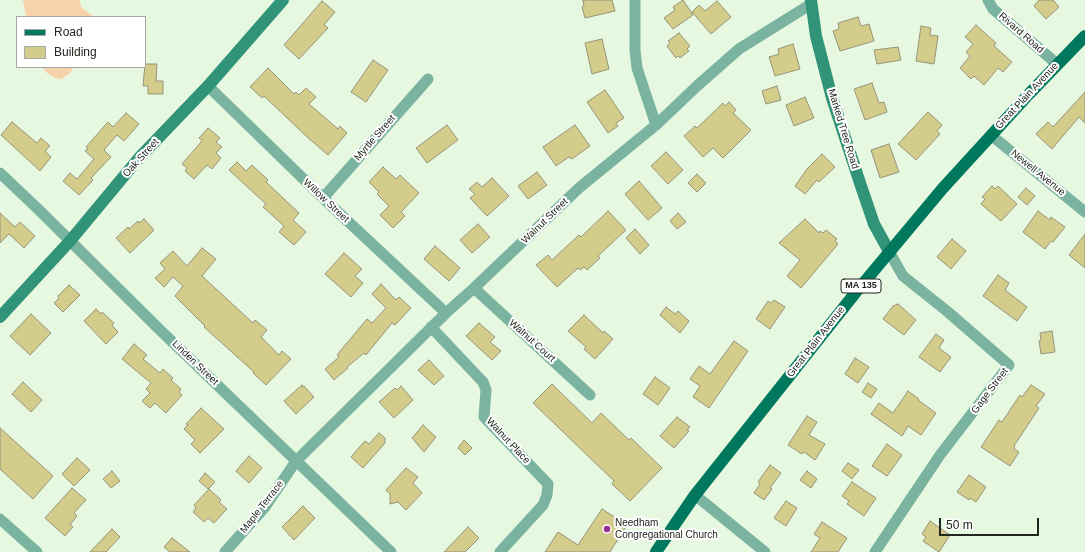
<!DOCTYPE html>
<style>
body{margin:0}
#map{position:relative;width:1085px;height:552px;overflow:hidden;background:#e7f8e1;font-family:Helvetica,sans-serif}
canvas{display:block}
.legend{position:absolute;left:16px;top:16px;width:130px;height:52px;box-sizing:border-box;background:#fff;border:1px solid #a6a9a5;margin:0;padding:5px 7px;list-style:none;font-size:12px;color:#21271e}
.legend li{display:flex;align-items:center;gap:8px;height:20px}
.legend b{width:20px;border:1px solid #a6a9a5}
.scale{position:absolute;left:939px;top:518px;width:100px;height:18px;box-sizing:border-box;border:2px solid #21271e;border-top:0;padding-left:5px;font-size:12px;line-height:14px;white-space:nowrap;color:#21271e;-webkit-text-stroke:3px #fff;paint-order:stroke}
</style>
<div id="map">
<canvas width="1085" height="552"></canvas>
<ul class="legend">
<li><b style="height:5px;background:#00785e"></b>Road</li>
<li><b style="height:11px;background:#d3cc8a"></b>Building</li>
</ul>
<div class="scale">50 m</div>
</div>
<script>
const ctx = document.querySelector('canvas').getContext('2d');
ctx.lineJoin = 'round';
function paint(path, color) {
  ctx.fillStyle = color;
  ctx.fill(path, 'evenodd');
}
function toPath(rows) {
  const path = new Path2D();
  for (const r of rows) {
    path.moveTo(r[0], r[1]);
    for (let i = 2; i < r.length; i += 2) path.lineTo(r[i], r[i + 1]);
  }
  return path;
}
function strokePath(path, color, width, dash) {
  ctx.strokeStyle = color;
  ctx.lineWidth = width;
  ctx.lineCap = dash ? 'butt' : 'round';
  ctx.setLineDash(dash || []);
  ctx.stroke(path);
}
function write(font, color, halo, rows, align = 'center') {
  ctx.font = font + ' Helvetica,sans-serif';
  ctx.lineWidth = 4;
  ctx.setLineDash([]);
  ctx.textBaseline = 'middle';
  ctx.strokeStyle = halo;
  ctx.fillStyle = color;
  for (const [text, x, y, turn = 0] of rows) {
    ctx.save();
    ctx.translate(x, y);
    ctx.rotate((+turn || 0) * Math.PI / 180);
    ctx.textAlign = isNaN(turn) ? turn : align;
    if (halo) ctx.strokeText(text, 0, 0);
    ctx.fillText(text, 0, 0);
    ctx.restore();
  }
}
paint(toPath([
 [23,0,80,0,81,7,94,17,26,17],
 [42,67,74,67,69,74,61,79,54,78,46,72]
]), '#f7d3ab');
const building = toPath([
 [583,0,612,0,615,11,585,18,582,7,584,6,583,0],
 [683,0,693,15,673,29,664,18,675,10,673,7,683,0],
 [1039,0,1053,0,1059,7,1046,19,1034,6,1039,0],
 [322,1,335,12,324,25,328,28,299,59,284,45,322,1],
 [717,1,731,17,711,34,692,12,699,5,705,11,717,1],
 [858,17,861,26,869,24,874,41,840,51,833,31,839,29,838,23,858,17],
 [976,25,996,43,994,46,1012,62,1003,72,998,68,984,85,974,76,971,79,960,68,970,56,966,52,973,44,965,37,976,25],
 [921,26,931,28,930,35,938,36,934,64,916,61,921,26],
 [679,33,690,46,687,49,689,51,680,58,678,56,676,58,667,46,670,43,668,41,679,33],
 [602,39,609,69,592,74,585,43,602,39],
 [793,44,800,69,775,76,769,57,779,54,778,49,793,44],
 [898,47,901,60,877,64,874,50,898,47],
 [373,60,388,70,366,102,351,92,373,60],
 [145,64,157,64,156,81,163,81,163,94,148,94,148,86,143,86,145,64],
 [268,68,294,94,296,92,299,95,306,88,316,97,309,104,338,129,340,126,347,133,328,155,306,136,264,96,262,98,250,87,268,68],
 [872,83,879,103,884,102,887,112,865,120,854,89,872,83],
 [777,86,781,100,766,104,762,91,777,86],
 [605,90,624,118,616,123,618,126,608,133,587,102,605,90],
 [1085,92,1085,123,1079,117,1052,149,1036,134,1048,122,1053,127,1085,92],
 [805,97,814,118,794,126,786,105,805,97],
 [729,102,736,110,733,113,751,130,723,158,713,148,703,157,684,136,695,126,697,128,723,103,725,106,729,102],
 [928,112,942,125,937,131,940,134,916,160,898,144,928,112],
 [126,113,139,124,124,141,117,135,104,150,111,157,91,178,93,180,79,195,63,181,70,173,77,179,94,159,85,151,88,149,86,147,108,122,113,127,126,113],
 [12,122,37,143,41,138,50,146,45,151,51,157,40,171,1,135,12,122],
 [447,125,458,140,427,163,416,148,447,125],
 [575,125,590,146,572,159,569,157,556,166,543,147,575,125],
 [208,128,220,138,216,142,222,147,216,153,221,158,212,169,207,165,194,179,185,171,187,168,182,164,202,141,199,138,208,128],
 [889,144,899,172,880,178,871,150,889,144],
 [666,152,683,170,668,184,651,166,666,152],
 [822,154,835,167,819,182,817,180,805,194,795,186,807,169,822,154],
 [237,162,246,171,252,165,268,180,266,182,299,213,293,220,306,232,294,245,279,232,284,226,263,207,266,204,229,170,237,162],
 [383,167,396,179,400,175,419,193,401,212,405,216,393,228,380,215,389,206,377,194,379,192,369,182,383,167],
 [537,172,547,185,528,199,518,186,537,172],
 [697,174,706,183,697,192,688,183,697,174],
 [492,178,509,196,487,216,470,198,475,194,469,189,477,182,482,187,492,178],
 [639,181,662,208,648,220,625,194,639,181],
 [992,186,995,189,998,186,1017,204,1001,221,981,204,985,199,982,197,992,186],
 [1026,188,1035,196,1027,205,1018,197,1026,188],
 [608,211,626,230,598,256,600,258,587,270,584,267,580,270,578,268,557,287,536,265,548,255,552,260,579,235,581,237,608,211],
 [1038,211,1050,220,1051,217,1065,227,1053,242,1051,241,1045,249,1023,232,1038,211],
 [0,213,15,227,20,222,35,236,24,248,9,234,0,243,0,213],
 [678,213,686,222,677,229,670,221,678,213],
 [144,219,154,230,130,253,116,238,128,227,129,229,138,221,139,223,144,219],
 [805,219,819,233,820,231,823,233,826,230,837,239,835,241,838,244,801,288,787,276,800,260,779,243,805,219],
 [478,224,490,237,472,253,460,240,478,224],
 [635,229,649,245,640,254,626,238,635,229],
 [1085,234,1085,268,1069,255,1085,234],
 [952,239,966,251,951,269,937,257,952,239],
 [435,246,460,268,449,281,424,259,435,246],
 [202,248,216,259,202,276,253,323,255,320,267,330,261,337,279,355,282,351,291,359,266,385,253,373,254,372,204,327,205,326,175,296,183,286,173,277,164,287,155,278,165,269,160,263,173,251,187,266,202,248],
 [344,253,362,269,355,276,363,283,351,297,325,274,344,253],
 [998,275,1009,283,1005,290,1027,307,1017,321,983,296,998,275],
 [381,284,396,300,399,297,411,308,395,325,392,323,366,355,364,353,347,367,348,368,334,380,325,369,339,357,337,355,367,319,372,323,386,308,372,294,381,284],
 [69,285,80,295,63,312,54,303,59,298,58,296,69,285],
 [774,300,785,307,770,329,756,319,768,301,771,303,774,300],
 [898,304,916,320,904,335,883,319,893,306,898,304],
 [666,307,675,314,678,311,689,321,680,333,660,315,666,307],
 [96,309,101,314,102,312,114,323,112,325,118,332,106,344,84,321,96,309],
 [31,314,51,333,30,355,10,336,31,314],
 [584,315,603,333,604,331,613,339,595,359,584,349,586,347,568,331,584,315],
 [479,323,495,337,490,342,501,351,492,360,466,336,479,323],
 [1052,331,1055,352,1041,354,1039,341,1041,340,1040,333,1052,331],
 [936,334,944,340,939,348,951,357,940,372,919,357,936,334],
 [734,341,748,351,709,408,693,397,700,386,690,379,699,366,710,374,734,341],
 [134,344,147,355,143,359,160,373,163,369,173,378,171,380,181,389,179,392,182,395,166,413,155,403,150,408,142,401,150,393,146,389,151,383,122,359,134,344],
 [855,358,869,367,858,383,845,374,855,358],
 [429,360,444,376,434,385,418,370,429,360],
 [655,377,670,388,658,405,643,394,655,377],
 [23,382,42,400,31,412,12,394,23,382],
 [868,383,877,389,871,398,862,392,868,383],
 [552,384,592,423,601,413,629,440,631,438,662,468,630,501,612,484,614,481,533,403,552,384],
 [302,385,303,387,304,386,314,397,296,414,284,401,302,385],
 [1031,385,1045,394,1036,406,1039,408,1014,446,1015,447,1014,449,1019,452,1010,466,981,447,999,420,1002,422,1020,395,1022,397,1031,385],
 [401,386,413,400,394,418,379,402,395,388,397,390,401,386],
 [908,391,919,399,918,400,936,413,921,435,908,426,902,436,871,414,879,403,893,413,908,391],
 [201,408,224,429,200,453,191,444,195,440,184,429,188,425,186,424,201,408],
 [807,416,817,422,809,435,825,444,815,460,804,452,802,454,788,445,807,416],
 [677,417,690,427,687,430,689,431,674,448,660,436,677,417],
 [423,425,436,437,424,452,412,438,423,425],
 [0,428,53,476,33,499,0,469,0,428],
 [379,433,385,438,385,443,363,468,351,457,363,443,365,441,369,444,379,433],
 [464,440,472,448,465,455,458,448,464,440],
 [887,444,902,455,887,476,872,466,887,444],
 [249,456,262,468,249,483,236,471,249,456],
 [77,458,90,470,74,486,62,474,77,458],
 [848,463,859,470,852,479,842,471,848,463],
 [770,465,781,473,770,488,772,489,764,500,754,493,760,484,758,482,770,465],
 [406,468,418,477,413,483,422,493,406,510,398,502,390,504,390,494,386,490,406,468],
 [112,471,120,481,111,488,103,479,112,471],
 [807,471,817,479,811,488,800,480,807,471],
 [205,473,215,482,208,489,199,481,205,473],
 [969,475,986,487,976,502,970,498,969,500,957,492,969,475],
 [852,482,876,498,864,516,847,504,849,501,842,496,852,482],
 [72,488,86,500,74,513,77,516,70,525,73,527,65,536,45,518,72,488],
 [209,489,221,500,219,502,227,509,214,523,208,518,204,522,193,512,196,508,194,505,209,489],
 [786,501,797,508,786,526,774,518,786,501],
 [303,506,315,518,294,540,282,527,303,506],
 [602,509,627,525,610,552,545,552,558,532,578,545,602,509],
 [930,521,950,535,939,552,923,541,926,537,922,534,930,521],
 [822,522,847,538,838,552,811,552,820,538,814,534,822,522],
 [468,527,479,538,465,552,444,552,468,527],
 [112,529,120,537,106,552,90,552,112,529],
 [172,538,190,552,170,552,164,547,172,538]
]);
paint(building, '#d3cc8a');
strokePath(building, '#96947b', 1);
strokePath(toPath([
 [635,0,635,50,637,68,656,125],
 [988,0,993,9,1057,64],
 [208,86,323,198,446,313],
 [991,135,1085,212],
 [0,173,38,209,160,330,391,552],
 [323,198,428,79],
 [474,288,590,395],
 [431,327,483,382,486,390,484,417,548,484,547,495,543,505,500,552],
 [695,495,765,552],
 [0,519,37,552],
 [225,552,265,507,296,461,446,313,474,288,579,188,656,125,697,86,739,49,811,4],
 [875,552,940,455,1009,365,948,312,903,276,890,253]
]), '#7ab3a0', 11);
strokePath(toPath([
 [811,0,816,36,832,98,860,183,874,224,890,253],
 [0,317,70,241,139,158,208,86,283,0]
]), '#319378', 12);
strokePath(toPath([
 [656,552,695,495,856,292,943,188,1029,94,1085,36]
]), '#00785e', 12);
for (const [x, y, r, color] of [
 [607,529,4,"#963095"]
]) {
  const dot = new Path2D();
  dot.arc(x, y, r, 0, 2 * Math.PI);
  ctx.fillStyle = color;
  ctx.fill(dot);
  strokePath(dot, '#fff', 1.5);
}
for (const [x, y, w] of [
 [861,286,40]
]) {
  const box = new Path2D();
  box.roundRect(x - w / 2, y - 7, w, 14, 3);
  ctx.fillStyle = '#fff';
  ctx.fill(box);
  strokePath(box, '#21271e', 1);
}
write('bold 9px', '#21271e', null, [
 ["MA 135",861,286]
]);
write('10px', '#21271e', '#fff', [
 ["Rivard Road",1021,33,41],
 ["Great Plain Avenue",1027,96,-47],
 ["Marked Tree Road",843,129,73],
 ["Myrtle Street",375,138,-49],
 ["Oak Street",141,158,-48],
 ["Newell Avenue",1038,173,39],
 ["Willow Street",326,201,43],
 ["Walnut Street",545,221,-44],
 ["Walnut Court",532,341,42],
 ["Great Plain Avenue",816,342,-52],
 ["Linden Street",195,363,44],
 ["Gage Street",990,391,-53],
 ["Walnut Place",508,441,47],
 ["Maple Terrace",262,507,-52]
]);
write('10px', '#21271e', '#fff', [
 ["Needham",615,523],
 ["Congregational Church",615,535]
], 'left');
</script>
